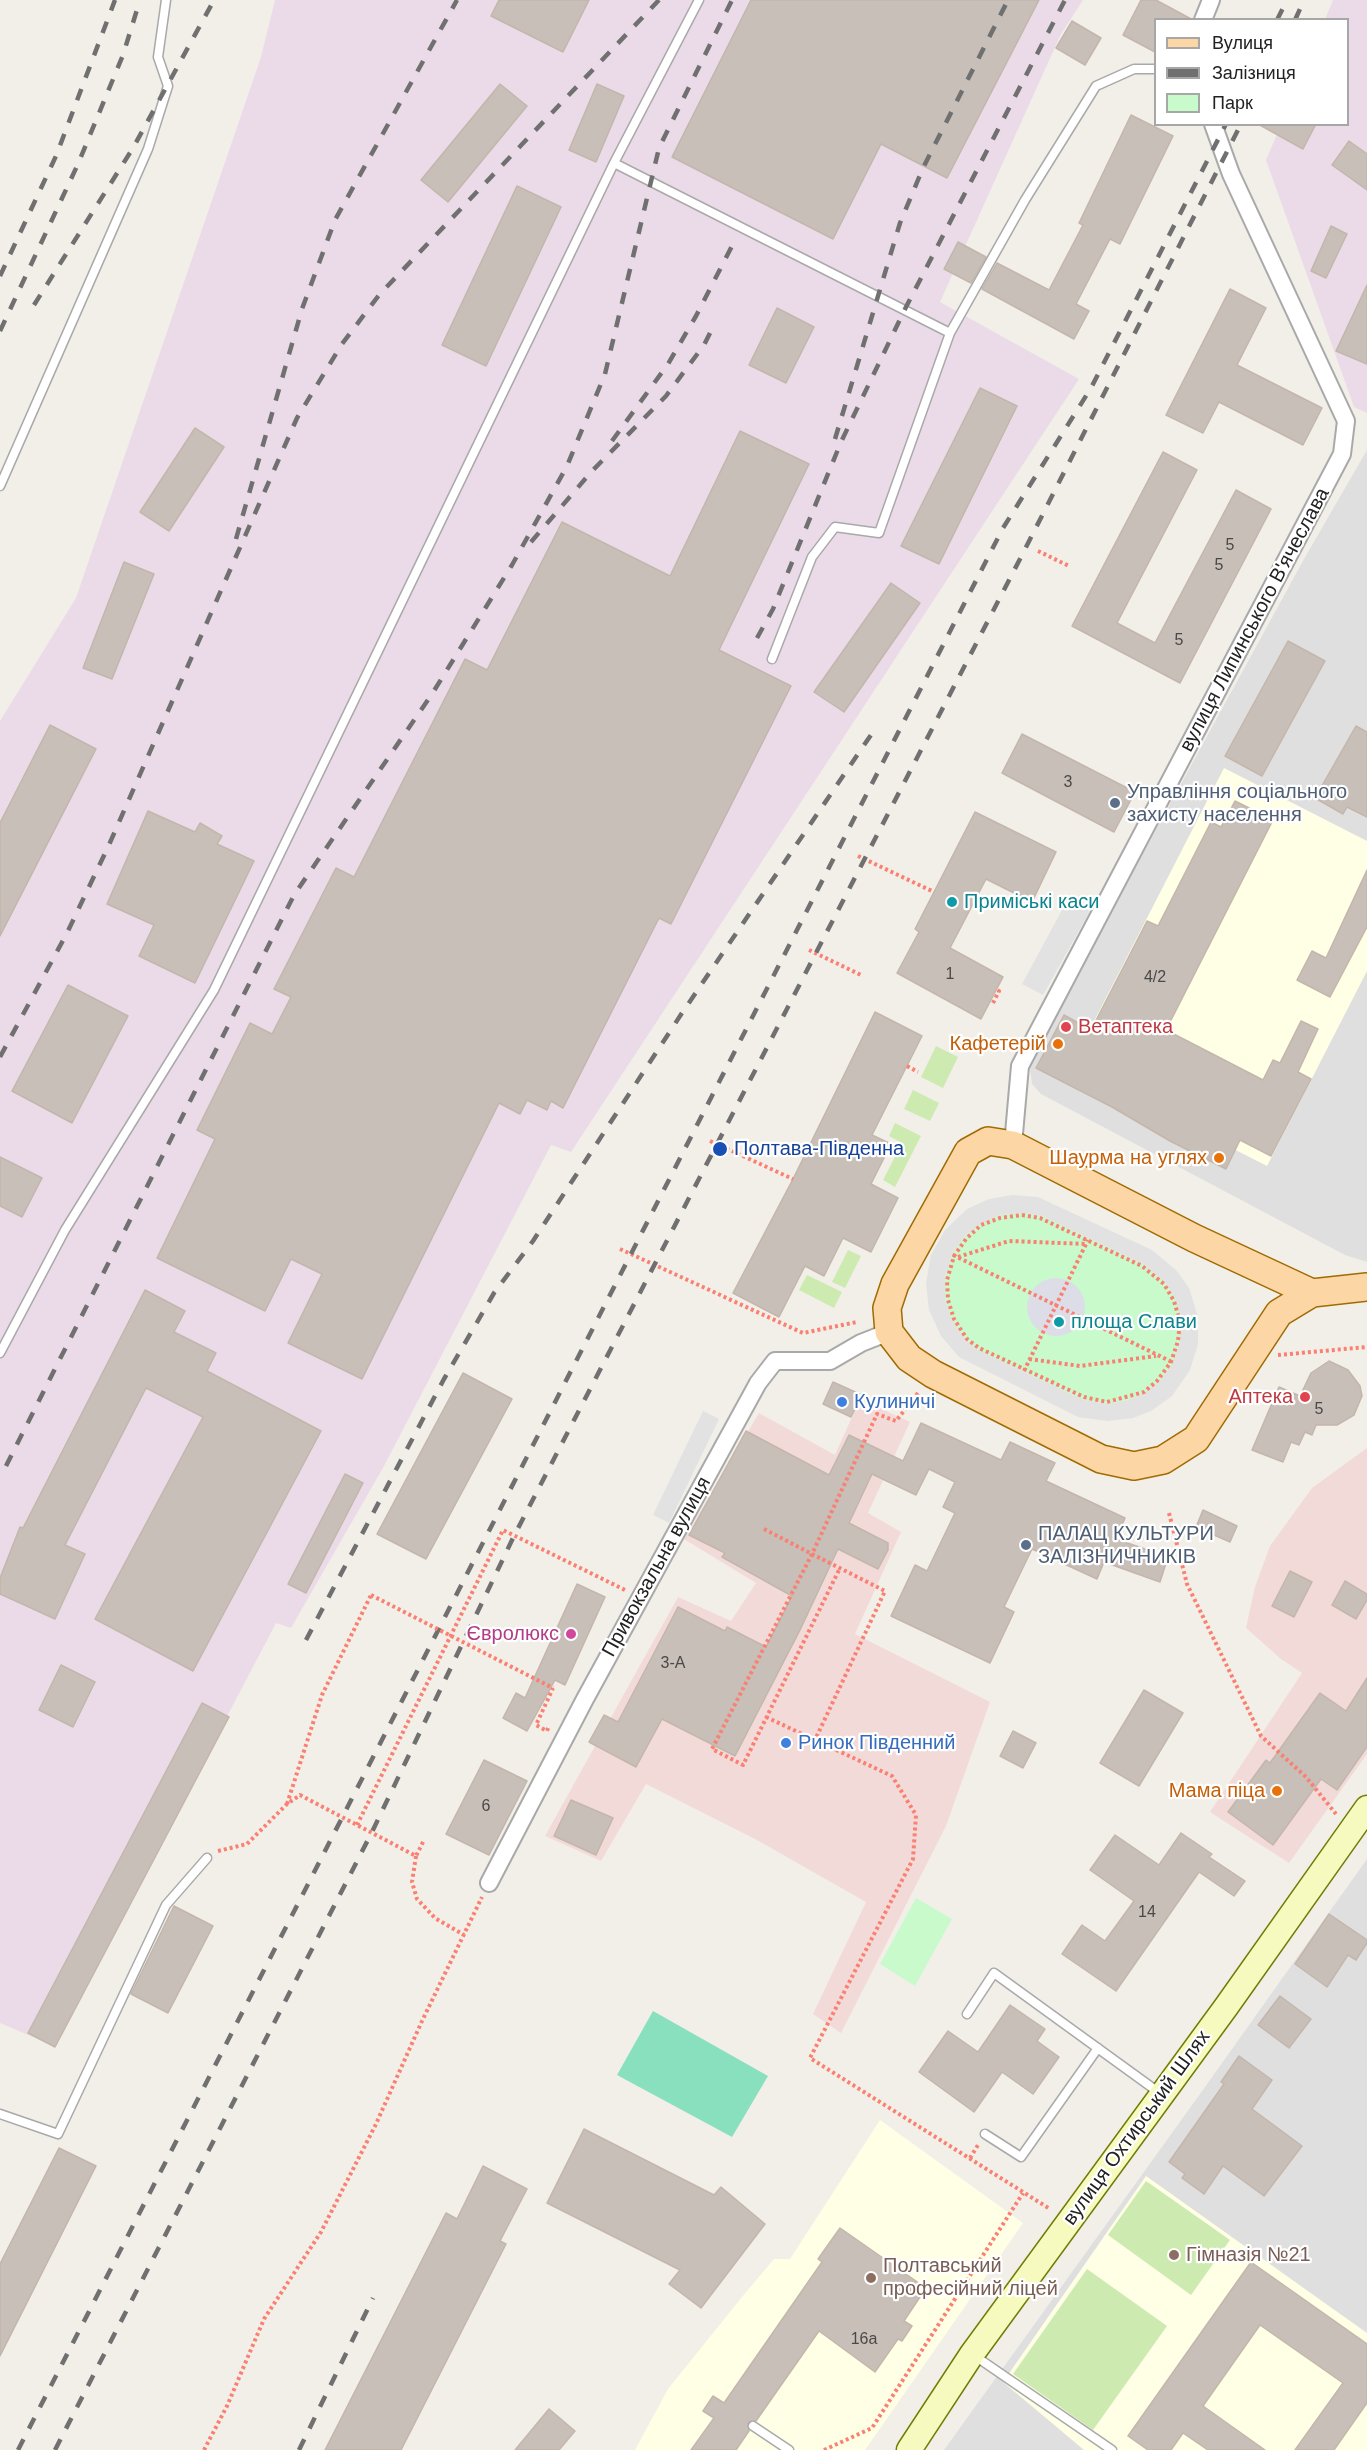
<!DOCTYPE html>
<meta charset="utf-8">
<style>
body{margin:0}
#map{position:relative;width:1367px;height:2450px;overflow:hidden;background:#f2efe9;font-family:Helvetica,sans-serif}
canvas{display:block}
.legend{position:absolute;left:1154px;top:18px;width:195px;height:108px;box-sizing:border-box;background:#fff;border:2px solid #a7a7a7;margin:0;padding:8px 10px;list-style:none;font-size:18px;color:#222}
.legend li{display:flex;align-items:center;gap:12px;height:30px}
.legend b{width:30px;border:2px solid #a7a7a7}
</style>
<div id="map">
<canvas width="1367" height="2450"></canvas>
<ul class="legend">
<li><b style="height:8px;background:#fcd6a4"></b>Вулиця</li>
<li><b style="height:8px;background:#707070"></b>Залізниця</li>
<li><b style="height:16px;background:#c8facc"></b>Парк</li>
</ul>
</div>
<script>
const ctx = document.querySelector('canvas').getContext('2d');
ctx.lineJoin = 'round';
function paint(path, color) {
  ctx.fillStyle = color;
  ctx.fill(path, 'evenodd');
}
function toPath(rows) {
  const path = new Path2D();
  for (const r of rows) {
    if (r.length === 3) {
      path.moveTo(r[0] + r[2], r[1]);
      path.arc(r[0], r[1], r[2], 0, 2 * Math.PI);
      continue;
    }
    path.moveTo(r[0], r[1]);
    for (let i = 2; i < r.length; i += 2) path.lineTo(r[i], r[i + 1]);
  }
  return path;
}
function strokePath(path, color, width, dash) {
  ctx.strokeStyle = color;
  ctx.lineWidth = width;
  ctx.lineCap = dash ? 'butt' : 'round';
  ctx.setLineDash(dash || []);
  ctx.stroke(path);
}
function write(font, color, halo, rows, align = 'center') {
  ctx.font = font + ' Helvetica,sans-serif';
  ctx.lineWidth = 4.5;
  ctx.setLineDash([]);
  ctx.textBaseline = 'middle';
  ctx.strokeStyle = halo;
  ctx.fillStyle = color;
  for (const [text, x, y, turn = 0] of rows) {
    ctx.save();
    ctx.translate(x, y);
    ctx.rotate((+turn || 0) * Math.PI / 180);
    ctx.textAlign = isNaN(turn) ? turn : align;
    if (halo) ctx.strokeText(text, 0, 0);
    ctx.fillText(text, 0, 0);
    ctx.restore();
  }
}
paint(toPath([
 [1367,450,1367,1262,1345,1255,1041,1094,1032,1084,1030,1068,1036,1049,1304,559],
 [1367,1859,1367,2450,944,2450,1205,2087]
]), '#e0dfdf');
paint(toPath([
 [860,1399,910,1422,868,1513,901,1532,855,1634,990,1702,946,1826,841,2033,813,2014,866,1902,757,1840,646,1784,601,1861,545,1836,678,1597,731,1621,756,1583,684,1539,759,1413,835,1455],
 [1367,1448,1367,1754,1289,1863,1210,1812,1302,1673,1281,1659,1246,1628,1255,1587,1270,1546,1312,1488]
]), '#f2dad9');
paint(toPath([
 [275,0,1083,0,1061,34,940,302,1079,379,571,1152,551,1145,384,1466,291,1628,276,1623,54,2046,0,2023,0,721,76,598,261,57],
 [1333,0,1367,0,1367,413,1354,407,1266,160,1281,125,1348,124,1348,20,1325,19]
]), '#ebdbe8');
paint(toPath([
 [1224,768,1367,841,1367,971,1267,1166,1071,1066],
 [880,2120,1023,2223,865,2450,635,2450,668,2389,742,2297,774,2259,790,2259],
 [1146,2176,1367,2333,1367,2450,1084,2450,1003,2382]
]), '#ffffe5');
paint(toPath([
 [936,1046,958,1057,943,1088,921,1077],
 [913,1090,939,1103,930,1121,904,1109],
 [895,1123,921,1136,895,1187,883,1180,902,1143,889,1136],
 [848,1250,861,1256,845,1288,832,1282],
 [807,1275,842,1292,834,1308,799,1290],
 [1146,2181,1230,2240,1191,2295,1108,2235],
 [1087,2269,1167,2326,1093,2430,1013,2374]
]), '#cdebb0');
paint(toPath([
 [1023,1213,1042,1216,1143,1264,1166,1283,1176,1300,1181,1321,1180,1341,1173,1363,1159,1382,1144,1393,1128,1400,1108,1404,1084,1400,978,1350,966,1340,952,1320,945,1300,945,1278,952,1255,964,1237,981,1224,1000,1215],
 [916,1898,952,1919,915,1986,880,1964]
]), '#c8facc');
paint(toPath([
 [653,2011,768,2076,732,2137,617,2075]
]), '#88e0be');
paint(toPath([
 [1068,899,1090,911,1043,995,1022,984],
 [1012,1195,1038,1197,1152,1250,1176,1270,1189,1288,1198,1317,1198,1344,1190,1370,1172,1396,1151,1411,1133,1418,1108,1421,1078,1417,959,1357,941,1336,929,1310,926,1283,931,1255,945,1230,967,1209,989,1199],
 [1023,1213,1042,1216,1143,1264,1166,1283,1176,1300,1181,1321,1180,1341,1173,1363,1159,1382,1144,1393,1128,1400,1108,1404,1084,1400,978,1350,966,1340,952,1320,945,1300,945,1278,952,1255,964,1237,981,1224,1000,1215],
 [703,1411,719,1419,669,1523,653,1515]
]), '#e2e2e2');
paint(toPath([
 [1056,1307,29]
]), '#dddde8');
const building = toPath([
 [499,0,589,0,563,52,491,16,499,0],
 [751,0,1039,0,947,178,881,144,833,239,672,157,751,0],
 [1141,0,1156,0,1193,20,1155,20,1155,52,1123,35,1141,0],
 [1072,21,1101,38,1085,65,1056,48,1072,21],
 [500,84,527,106,448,202,421,180,500,84],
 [597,84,624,96,596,162,569,150,597,84],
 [1131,115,1173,136,1120,244,1110,239,1076,304,1089,311,1074,339,982,289,997,263,1049,290,1083,225,1079,223,1131,115],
 [1258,124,1316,124,1303,149,1258,124],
 [1349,141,1367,154,1367,190,1332,165,1349,141],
 [517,186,561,207,486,366,442,345,517,186],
 [1331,226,1347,234,1326,278,1311,271,1331,226],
 [958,242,986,257,971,283,944,269,958,242],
 [1367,285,1367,364,1336,351,1367,285],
 [1230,289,1266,308,1237,365,1322,408,1303,445,1219,402,1203,433,1166,415,1230,289],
 [777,308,814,327,786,383,749,365,777,308],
 [980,388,1017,406,939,564,901,546,980,388],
 [195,428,224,447,169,531,140,512,195,428],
 [740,431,809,464,719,650,791,686,671,924,659,918,563,1108,551,1101,547,1110,527,1100,520,1114,499,1103,362,1379,288,1343,322,1274,291,1259,265,1311,157,1258,215,1139,197,1130,250,1023,272,1034,291,997,274,989,336,868,354,877,465,659,487,670,562,522,670,576,740,431],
 [1163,452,1197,470,1117,623,1155,643,1236,490,1271,509,1180,683,1072,626,1163,452],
 [124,562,154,574,112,679,83,668,124,562],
 [891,583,920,603,844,712,814,692,891,583],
 [1288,641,1325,661,1262,776,1225,756,1288,641],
 [50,725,96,749,0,936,0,823,50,725],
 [1356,726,1367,732,1367,817,1347,807,1343,814,1315,798,1356,726],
 [1022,734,1135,792,1114,832,1002,773,1022,734],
 [1235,801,1273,820,1166,1030,1263,1080,1273,1060,1280,1063,1301,1021,1318,1029,1298,1072,1311,1079,1271,1156,1240,1140,1226,1169,1170,1141,1112,1107,1036,1068,1064,1015,1091,1030,1147,921,1158,926,1211,822,1221,827,1235,801],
 [148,811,195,832,200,823,222,836,217,844,254,861,195,983,139,956,154,925,107,904,148,811],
 [975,812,1056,852,1032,902,986,879,950,948,1003,977,981,1019,897,973,919,932,915,929,975,812],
 [1367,870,1367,927,1330,997,1297,980,1312,951,1326,958,1367,870],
 [68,985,128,1016,72,1123,12,1091,68,985],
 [875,1012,922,1036,872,1135,891,1144,871,1184,898,1198,871,1252,843,1238,824,1276,805,1266,779,1317,733,1293,793,1179,875,1012],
 [0,1157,42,1178,22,1217,0,1206,0,1157],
 [145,1290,185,1311,174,1332,216,1353,207,1371,321,1431,193,1671,95,1619,203,1417,146,1388,65,1545,85,1554,55,1619,0,1594,0,1578,20,1527,23,1528,145,1290],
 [1329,1361,1348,1370,1360,1386,1362,1396,1354,1415,1337,1425,1316,1425,1312,1435,1305,1432,1299,1445,1291,1442,1283,1462,1252,1450,1279,1387,1300,1396,1311,1373,1329,1361],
 [463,1373,512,1399,426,1559,377,1534,463,1373],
 [833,1382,862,1395,851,1417,823,1404,833,1382],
 [921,1423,1001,1460,1010,1442,1055,1463,1046,1481,1125,1518,1116,1539,1168,1557,1160,1582,1104,1562,1097,1579,1032,1549,1004,1607,1014,1612,990,1663,891,1616,915,1565,927,1571,955,1513,943,1507,955,1482,929,1469,916,1495,872,1474,849,1523,888,1543,888,1550,878,1569,838,1549,800,1630,735,1756,662,1719,636,1767,589,1742,604,1715,618,1722,678,1607,725,1631,727,1627,766,1647,792,1596,722,1557,725,1553,689,1535,746,1431,829,1475,849,1435,903,1461,921,1423],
 [345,1474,363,1483,306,1593,288,1584,345,1474],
 [1203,1510,1237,1526,1230,1542,1196,1527,1203,1510],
 [1290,1571,1312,1582,1294,1617,1272,1606,1290,1571],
 [1345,1581,1367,1594,1367,1600,1356,1619,1332,1605,1345,1581],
 [577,1584,605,1597,565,1685,555,1680,527,1731,503,1718,516,1693,525,1698,577,1584],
 [61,1665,95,1682,73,1727,39,1710,61,1665],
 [1367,1678,1367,1747,1337,1790,1321,1779,1273,1845,1228,1812,1266,1760,1270,1763,1320,1693,1346,1711,1367,1678],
 [1144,1690,1183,1713,1139,1786,1100,1763,1144,1690],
 [202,1703,229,1717,55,2047,28,2033,202,1703],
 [1013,1731,1036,1743,1023,1768,1000,1756,1013,1731],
 [484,1760,527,1781,489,1855,446,1834,484,1760],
 [571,1800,613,1818,596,1855,554,1836,571,1800],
 [1181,1833,1212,1854,1209,1857,1245,1881,1234,1896,1199,1872,1116,1991,1062,1954,1082,1925,1105,1941,1134,1901,1090,1870,1115,1835,1159,1865,1181,1833],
 [174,1906,213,1926,168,2013,131,1994,174,1906],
 [1329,1914,1367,1940,1367,1943,1356,1960,1348,1955,1327,1987,1295,1964,1329,1914],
 [1280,1996,1311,2019,1289,2048,1258,2025,1280,1996],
 [1010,2005,1045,2029,1037,2041,1059,2057,1033,2094,1002,2072,974,2112,919,2072,948,2031,978,2052,1010,2005],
 [1239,2056,1272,2080,1252,2109,1302,2146,1264,2196,1223,2166,1204,2194,1182,2178,1185,2174,1169,2162,1224,2084,1221,2082,1239,2056],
 [584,2129,714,2195,721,2187,765,2224,701,2308,669,2284,680,2270,547,2203,584,2129],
 [59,2148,96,2166,0,2356,0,2264,59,2148],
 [483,2166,527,2189,500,2241,506,2244,401,2450,325,2450,446,2213,457,2219,483,2166],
 [840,2228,926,2288,904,2321,912,2326,902,2341,898,2339,875,2372,819,2331,756,2421,748,2422,749,2431,736,2450,691,2450,714,2418,703,2411,713,2396,724,2403,822,2262,818,2259,840,2228],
 [1251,2262,1367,2344,1367,2403,1334,2450,1295,2450,1343,2383,1260,2325,1203,2406,1265,2450,1208,2450,1183,2433,1171,2450,1148,2450,1128,2436,1251,2262],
 [549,2409,575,2431,559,2450,515,2450,549,2409]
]);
paint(building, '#c7bfb8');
strokePath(building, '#c4b6ab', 1.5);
const service = toPath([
 [614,163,950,333,1025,200,1096,86,1134,69,1156,69],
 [0,486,148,149,168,86,158,57,166,0],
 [772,659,812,557,835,527,879,533,950,333],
 [0,1353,65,1230,214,990,614,163,699,0],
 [967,2014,994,1973,1161,2094],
 [0,2114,58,2134,166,1905,207,1858],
 [985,2134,1021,2157,1098,2048],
 [975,2356,1112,2450],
 [753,2426,789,2450]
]);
const minor = toPath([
 [1203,20,1211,0],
 [1013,1145,1020,1066,1342,454,1346,421,1231,174,1213,124],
 [489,1883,585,1699,758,1383,775,1361,830,1361,861,1343,889,1332]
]);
const secondary = toPath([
 [909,2450,972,2354,1226,2007,1367,1808]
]);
const primary = toPath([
 [1312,1293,1194,1238,1013,1145,988,1141,968,1152,895,1284,887,1308,889,1332,909,1358,933,1374,1101,1459,1134,1466,1163,1460,1196,1439,1279,1313,1312,1293,1367,1287]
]);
strokePath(service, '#a9a9a9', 11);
strokePath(minor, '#a9a9a9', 20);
strokePath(secondary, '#707d05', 27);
strokePath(primary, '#a06b00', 30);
strokePath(toPath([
 [1038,551,1069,566],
 [858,856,934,892],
 [809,950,863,976],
 [993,1003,999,991,997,990],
 [907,1066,918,1072],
 [710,1141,793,1179],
 [1022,1215,1040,1218,1142,1266,1164,1284,1174,1301,1180,1322,1178,1341,1171,1362,1157,1381,1144,1392,1107,1402,1084,1397,979,1348,967,1339,954,1319,948,1300,947,1280,954,1256,966,1239,981,1225,1000,1218,1022,1215],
 [620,1249,803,1333,857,1322],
 [953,1255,1172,1362],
 [958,1257,1009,1241,1086,1244],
 [1278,1355,1367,1347],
 [1029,1359,1080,1366,1156,1356],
 [1024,1371,1088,1240],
 [918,1393,896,1421,877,1414,812,1554,885,1591,815,1740,892,1776,916,1815,913,1859,810,2058,1050,2209],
 [1169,1513,1187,1584,1261,1736,1306,1777,1336,1814],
 [764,1529,812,1554,712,1749,743,1765,840,1568],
 [766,1717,815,1740],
 [548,1728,547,1731,536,1725,553,1688],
 [287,1804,322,1695,371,1595],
 [357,1825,503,1530,625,1590],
 [218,1851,247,1844,287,1804,300,1795,416,1856,424,1840],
 [416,1856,412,1882,417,1899,435,1918,464,1935],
 [970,2158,978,2145],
 [204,2450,227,2406,264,2319,321,2232,376,2124,422,2021,482,1897],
 [824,2450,872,2428,1023,2193]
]), '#fa8072', 4, [3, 3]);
strokePath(service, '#fff', 8);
strokePath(minor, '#fff', 16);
strokePath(secondary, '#f7fabf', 24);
strokePath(primary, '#fcd6a4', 27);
strokePath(toPath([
 [1277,20,1287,0],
 [1295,20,1304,0],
 [0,276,56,156,115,0],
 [34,305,133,148,214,0],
 [0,331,78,164,123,55,140,0],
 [835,439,900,223,923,168,1008,0],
 [612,441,668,364,696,316,732,246],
 [236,539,302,309,335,220,457,0],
 [531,542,592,471,666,396,704,345,714,325],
 [757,638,773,609,841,442,906,307,1065,0],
 [0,1057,67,933,108,847,297,418,342,344,379,295,659,0],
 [6,1466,294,895,432,694,512,565,567,466,605,374,659,148,732,0],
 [306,1640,444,1379,494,1293,533,1241,682,1013,877,726],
 [18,2450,1003,528,1091,388,1226,124],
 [55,2450,372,1832,514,1536,1021,557,1241,124],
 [299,2450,373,2298]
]), '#707070', 4.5, [12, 12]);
strokePath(toPath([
 [371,1595,553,1688]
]), '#fa8072', 4, [3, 3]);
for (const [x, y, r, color] of [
 [1115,803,6,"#5c6f8a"],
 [952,902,6,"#0f9aa8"],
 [1066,1027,6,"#e0444e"],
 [1058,1044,6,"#e8710a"],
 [720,1149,8,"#1a4fb4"],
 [1219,1158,6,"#e8710a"],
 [1059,1322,6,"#0f9aa8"],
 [1305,1397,6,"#e0444e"],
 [842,1402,6,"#3f7fe0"],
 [1026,1545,6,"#5c6f8a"],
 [571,1634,6,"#d1479c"],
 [786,1743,6,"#3f7fe0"],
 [1277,1791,6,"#e8710a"],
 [1174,2255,6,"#8d6e63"],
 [871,2278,6,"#8d6e63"]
]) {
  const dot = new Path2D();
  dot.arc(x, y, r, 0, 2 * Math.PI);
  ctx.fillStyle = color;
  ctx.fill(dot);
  strokePath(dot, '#fff', 2);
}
write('16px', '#4b4948', null, [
 ["5",1230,546],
 ["5",1219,566],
 ["5",1179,641],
 ["3",1068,783],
 ["1",950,975],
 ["4/2",1155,978],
 ["5",1319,1410],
 ["3-А",673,1664],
 ["6",486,1807],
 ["14",1147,1913],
 ["16а",864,2340]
]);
write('20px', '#222', '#fff', [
 ["вулиця Липинського В'ячеслава",1255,620,-62],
 ["Привокзальна вулиця",657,1567,-61],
 ["вулиця Охтирський Шлях",1137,2128,-54]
]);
write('20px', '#4e5e75', '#fff', [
 ["Управління соціального",1127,792],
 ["захисту населення",1127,815],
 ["ПАЛАЦ КУЛЬТУРИ",1038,1534],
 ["ЗАЛIЗНИЧНИКIВ",1038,1557]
], 'left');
write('20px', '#0d838f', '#fff', [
 ["Приміські каси",964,902],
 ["площа Слави",1071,1322]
], 'left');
write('20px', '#be3a42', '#fff', [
 ["Ветаптека",1078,1027],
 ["Аптека",1293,1397,"right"]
], 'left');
write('20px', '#c56008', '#fff', [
 ["Кафетерій",1046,1044],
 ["Шаурма на углях",1207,1158],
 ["Мама піца",1265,1791]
], 'right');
write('20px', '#164399', '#fff', [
 ["Полтава-Південна",734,1149]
], 'left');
write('20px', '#366cbe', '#fff', [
 ["Кулиничі",854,1402],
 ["Ринок Південний",798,1743]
], 'left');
write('20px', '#b23c85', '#fff', [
 ["Євролюкс",559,1634]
], 'right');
write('20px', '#785e54', '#fff', [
 ["Гімназія №21",1186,2255],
 ["Полтавський",883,2266],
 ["професійний ліцей",883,2289]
], 'left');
</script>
